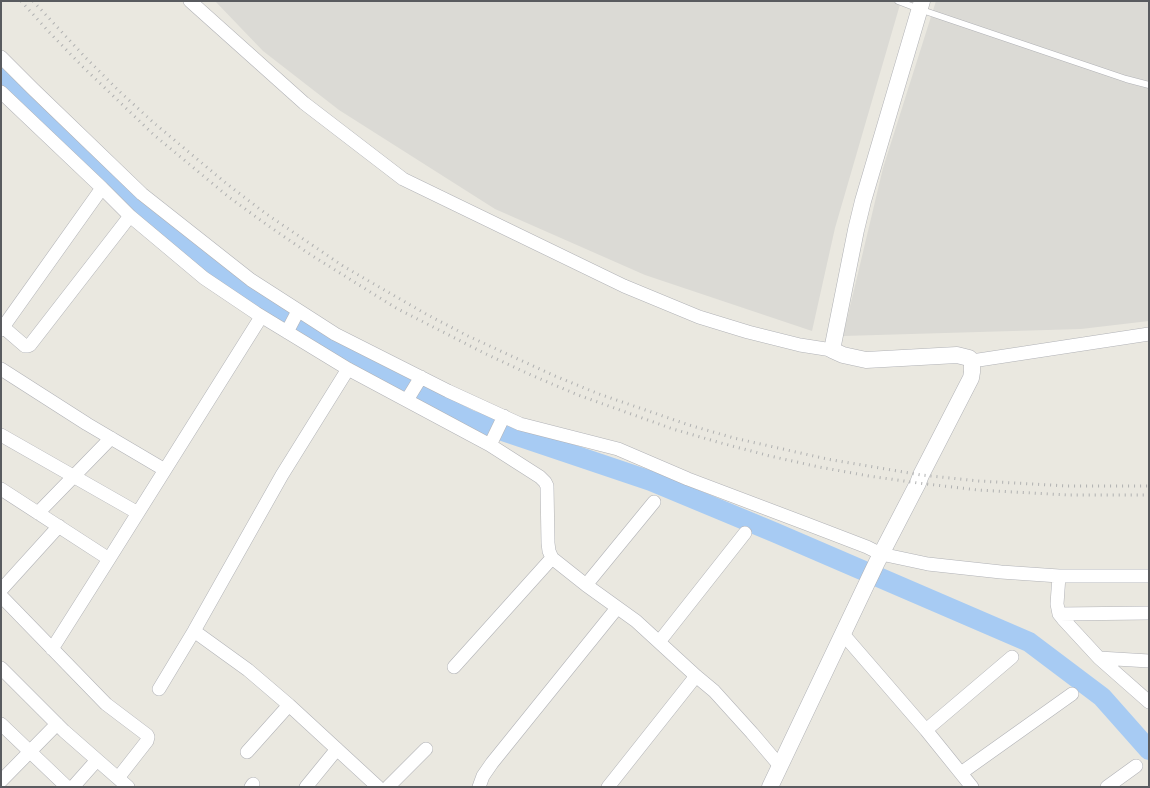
<!DOCTYPE html>
<style>
body{margin:0}
#map{position:relative;width:1150px;height:788px;overflow:hidden;background:#eae8e0;font-family:Commissioner,sans-serif}
canvas{display:block}
.frame{position:absolute;inset:0;border:2px solid #595b5f;pointer-events:none}
</style>
<div id="map">
<canvas width="1150" height="788"></canvas>
<div class="frame"></div>
</div>
<script>
const ctx = document.querySelector('canvas').getContext('2d');
ctx.lineJoin = 'round';
function paint(path, color) {
  ctx.fillStyle = color;
  ctx.fill(path, 'evenodd');
}
function toPath(rows) {
  const path = new Path2D();
  for (const r of rows) {
    path.moveTo(r[0], r[1]);
    for (let i = 2; i < r.length; i += 2) path.lineTo(r[i], r[i + 1]);
  }
  return path;
}
function strokePath(path, color, width, dash) {
  ctx.strokeStyle = color;
  ctx.lineWidth = width;
  ctx.lineCap = dash ? 'butt' : 'round';
  ctx.setLineDash(dash || []);
  ctx.stroke(path);
}
paint(toPath([
 [215,1,901,1,835,228,812,331,645,275,495,209,339,110,263,51],
 [936,1,1149,1,1149,321,1081,329,843,336,883,168]
]), '#dbdad5');
strokePath(toPath([
 [1,71,95,163,170,233,235,283,335,348,470,420,651,481,776,533,1029,642,1102,697,1149,750]
]), '#a7cbf3', 20);
const service = toPath([
 [898,1,919,9,1126,79,1149,85]
]);
const minor = toPath([
 [190,1,304,103,403,179,624,286,699,317,748,332,800,345,832,350],
 [1,57,33,89,142,194,251,280,335,334,448,391,520,424,618,449,688,479,807,524,867,547,881,554,928,564,1001,572,1059,576,1149,576],
 [1,92,102,188,130,216,204,278,256,313,348,369,490,445,540,477,545,482,547,486,548,543,549,551,552,558,586,585,636,621,696,676,714,691,752,733,780,766],
 [3,327,25,346,28,346,30,345,130,216],
 [1,330,102,188],
 [287,332,298,311],
 [972,361,1149,334],
 [1,369,87,424,165,470],
 [407,400,421,377],
 [1,435,138,513],
 [490,445,504,416],
 [1,489,109,559],
 [38,513,111,438],
 [1059,576,1057,604,1059,614,1063,619,1099,658,1149,702],
 [586,585,654,502],
 [1,590,59,526],
 [1,596,106,704,147,735,148,737,147,741,118,778],
 [1059,614,1149,613],
 [194,631,248,670,289,705,378,787],
 [843,634,926,730,972,787],
 [659,642,745,533],
 [52,649,109,559,261,317],
 [1099,658,1149,661],
 [454,667,552,558],
 [1,668,64,731,128,787],
 [159,689,194,631,282,475,348,369],
 [1,724,67,787],
 [926,730,1012,657],
 [247,752,289,705],
 [961,773,1072,694],
 [1,781,57,724],
 [73,787,97,760],
 [251,787,253,784],
 [306,787,337,749],
 [388,787,426,749],
 [479,787,483,776,492,763,617,608],
 [608,787,696,676],
 [1107,787,1136,766]
]);
const tertiary = toPath([
 [770,787,877,562,918,483,921,475,971,378,972,372,972,361,969,358,957,355,866,360,843,355,832,350,856,230,863,201,922,1]
]);
strokePath(service, '#b1b2b6', 7);
strokePath(minor, '#b1b2b6', 14);
strokePath(tertiary, '#b1b2b6', 17);
strokePath(service, '#fff', 6);
strokePath(minor, '#fff', 13);
strokePath(tertiary, '#fff', 16);
strokePath(toPath([
 [21,1,49,32,83,67,154,135,230,198,270,227,311,255,396,308,486,354,531,375,578,395,673,429,721,443,770,456,819,467,869,476,918,483,978,490,1068,495,1149,495],
 [33,1,85,57,119,91,154,123,227,184,265,213,343,266,426,314,468,336,555,376,599,394,689,425,734,438,827,459,921,475,979,481,1068,486,1149,486]
]), '#b0b1b1', 3, [1, 5]);
</script>
